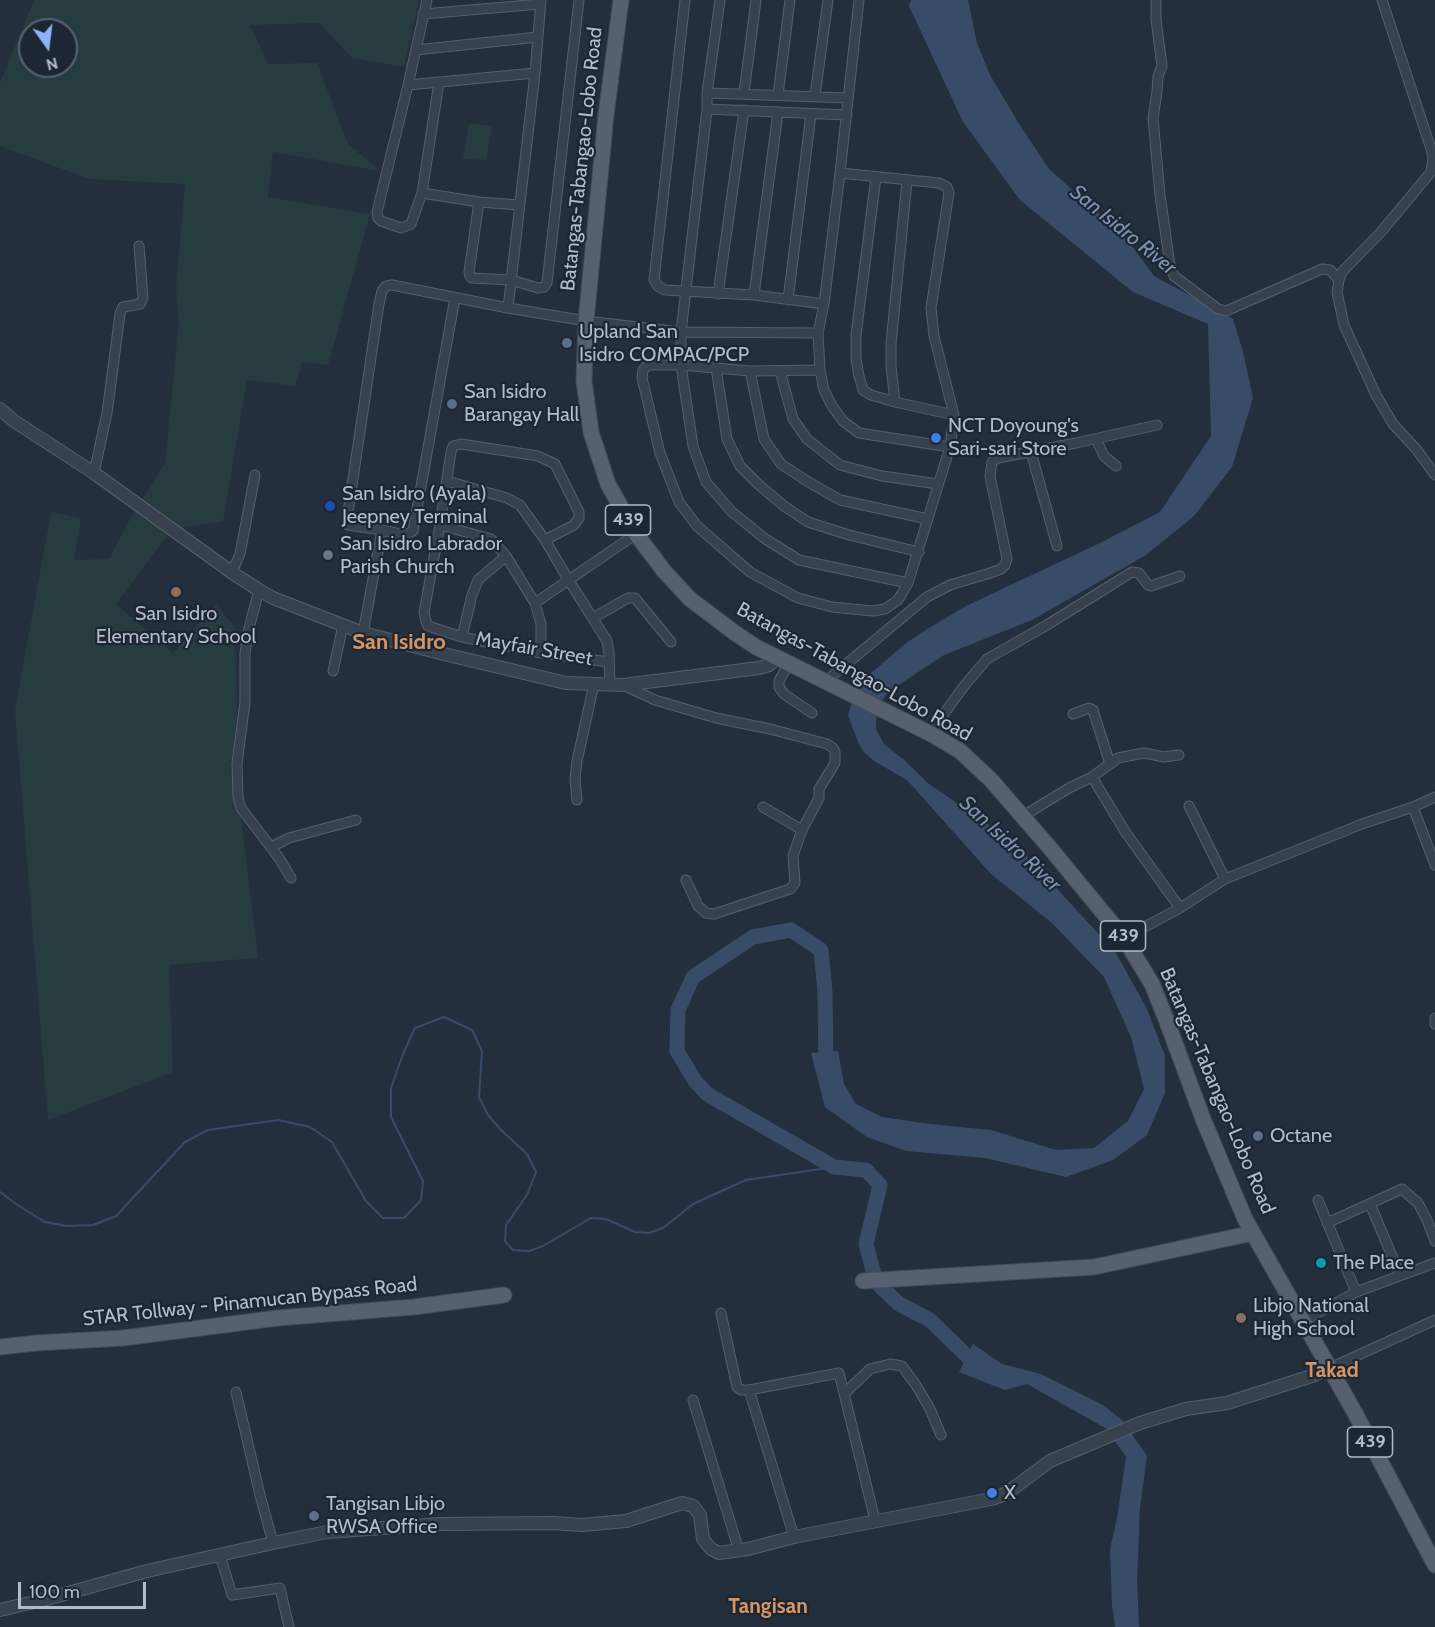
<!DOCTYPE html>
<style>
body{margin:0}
#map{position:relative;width:1435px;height:1627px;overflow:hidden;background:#242f3e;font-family:Cabin,sans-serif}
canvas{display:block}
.north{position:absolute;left:18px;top:18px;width:60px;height:60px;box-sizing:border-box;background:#1d2633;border:2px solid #59626f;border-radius:50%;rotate:166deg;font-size:16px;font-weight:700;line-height:24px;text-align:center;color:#b4bcc9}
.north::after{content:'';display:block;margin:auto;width:21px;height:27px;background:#8ab4f8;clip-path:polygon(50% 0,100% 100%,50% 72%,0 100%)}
.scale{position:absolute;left:18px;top:1582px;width:128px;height:27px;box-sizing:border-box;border:3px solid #b4bcc9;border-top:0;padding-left:8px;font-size:18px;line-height:21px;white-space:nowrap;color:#b4bcc9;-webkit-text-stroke:4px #1d2633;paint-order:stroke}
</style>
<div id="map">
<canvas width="1435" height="1627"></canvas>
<div class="north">N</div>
<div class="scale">100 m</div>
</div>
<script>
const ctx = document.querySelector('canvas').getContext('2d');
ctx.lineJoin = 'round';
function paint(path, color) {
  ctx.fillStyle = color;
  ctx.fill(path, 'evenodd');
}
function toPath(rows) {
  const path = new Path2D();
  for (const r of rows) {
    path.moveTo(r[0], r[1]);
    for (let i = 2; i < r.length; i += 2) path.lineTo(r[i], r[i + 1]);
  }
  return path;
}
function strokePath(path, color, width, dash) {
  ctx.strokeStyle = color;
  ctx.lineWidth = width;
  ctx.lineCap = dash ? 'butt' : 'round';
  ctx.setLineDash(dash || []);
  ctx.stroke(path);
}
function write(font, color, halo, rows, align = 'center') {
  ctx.font = font + ' Cabin,sans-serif';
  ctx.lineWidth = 4.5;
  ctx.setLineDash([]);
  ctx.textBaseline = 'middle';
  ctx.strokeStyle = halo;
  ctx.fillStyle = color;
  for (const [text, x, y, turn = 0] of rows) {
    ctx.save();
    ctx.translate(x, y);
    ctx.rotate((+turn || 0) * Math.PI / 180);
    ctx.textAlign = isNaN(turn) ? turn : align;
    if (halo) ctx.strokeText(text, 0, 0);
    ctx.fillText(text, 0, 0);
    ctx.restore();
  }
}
paint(toPath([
 [34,0,419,0,404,67,352,58,319,23,250,25,268,64,317,63,348,144,380,171,273,152,268,197,370,214,328,365,302,362,295,386,247,380,223,521,172,529,116,604,173,653,216,605,235,627,239,801,258,958,169,965,173,1072,48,1120,15,710,51,512,81,518,74,560,109,559,130,519,165,463,179,322,176,287,185,184,89,179,0,146,0,83],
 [30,30,66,30,66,66,30,66],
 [469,123,492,126,486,160,463,159]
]), '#263c3f');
paint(toPath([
 [911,0,968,0,977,43,990,75,1018,122,1049,169,1126,238,1154,276,1233,319,1243,352,1253,398,1232,467,1194,516,1146,555,1032,620,944,655,888,692,882,701,877,714,876,722,876,729,884,744,903,759,929,784,1014,842,1116,953,1147,1009,1165,1056,1165,1093,1147,1135,1113,1160,1066,1177,985,1158,906,1151,867,1137,825,1107,811,1053,838,1051,844,1084,856,1104,882,1117,930,1124,991,1130,1056,1150,1094,1148,1128,1121,1144,1089,1131,1037,1104,977,1052,923,991,874,907,780,874,761,864,752,858,742,848,715,856,688,862,681,906,643,929,628,966,606,1100,543,1160,512,1211,436,1208,324,1133,292,1020,200,963,122,909,6],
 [973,1344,1002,1364,1041,1374,1103,1405,1122,1420,1147,1456,1140,1508,1137,1580,1139,1627,1115,1627,1112,1605,1110,1549,1117,1518,1126,1457,1107,1429,1027,1384,1005,1390,959,1372]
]), '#394c67');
strokePath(toPath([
 [0,1192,19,1206,45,1222,67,1226,93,1225,116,1216,185,1142,208,1130,278,1120,310,1127,332,1142,366,1201,383,1218,404,1218,421,1200,423,1181,391,1117,391,1088,403,1054,415,1028,444,1017,472,1030,482,1051,479,1097,488,1115,500,1129,527,1154,536,1172,527,1195,506,1225,505,1241,513,1250,529,1251,543,1246,591,1218,606,1219,635,1232,649,1233,663,1228,693,1204,746,1180,834,1167]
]), '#394c67', 2);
strokePath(toPath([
 [826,1072,825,992,821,950,791,930,753,937,693,977,678,1010,677,1051,695,1081,707,1094,834,1167,866,1170,880,1185,866,1244,876,1282,899,1304,930,1320,970,1359,985,1365]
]), '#394c67', 15);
const minor = toPath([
 [427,0,408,85,377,212,378,218,381,221,401,228,411,224,422,193,439,82],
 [685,0,654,280,658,286,665,290,754,295,824,304],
 [720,0,707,93,707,109,681,332,681,365,693,446,706,482,732,512,764,538,799,560,908,583],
 [859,0,840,173,824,304,818,333,820,370,824,390,832,406,843,421,859,433,950,447],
 [1156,0,1156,19,1162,66,1158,76,1157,92,1153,118,1160,195,1170,265,1174,276,1218,309,1226,311,1322,269,1330,270,1339,280],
 [1382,0,1431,149,1433,157,1431,172,1381,232,1342,272,1339,280,1337,292,1344,325,1376,395,1393,424,1417,450,1435,475],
 [423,14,540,4],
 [416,50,538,37],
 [408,85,535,73],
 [707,93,848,98],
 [744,93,756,0],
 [778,95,790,0],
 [815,96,828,0],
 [707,109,847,115],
 [876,177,856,335,856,359,859,376,863,390,871,395,895,402,954,415],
 [422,193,479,202,520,205],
 [479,202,469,272,470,276,472,278,511,280,538,288,544,287,547,283,579,0],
 [718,294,744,110],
 [754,295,778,112],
 [455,298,413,531,405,535,382,530,348,525,347,519,379,304,382,291,386,286,392,285,508,308,586,321,681,332,818,333],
 [788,300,811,114],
 [508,308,535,73,541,0],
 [716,368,727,439,740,466,758,484,784,506,808,522,849,535,919,552],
 [820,370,750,371,681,365,648,365,643,370,642,378,660,453,679,502,697,526,750,572,798,598,832,607,873,611,885,609,898,600,908,583,950,447,954,415,934,336,931,308,949,193,947,187,939,183,840,173],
 [750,371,764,439,781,464,807,481,840,500,928,519],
 [780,371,793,419,807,439,840,465,882,476,938,484],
 [895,402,891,366,891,344,907,181],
 [1096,439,1104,456,1116,466],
 [1031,452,1057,546],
 [94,473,107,413,120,314,123,307,140,304,143,298,139,246],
 [447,481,507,498,520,505,545,540,568,579,607,641,609,653,610,684],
 [440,525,491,539,506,556,535,603,541,624,541,653],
 [545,540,574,525,579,518,579,512,555,464,538,456,461,444,453,446,451,452,440,525,424,612,426,621,428,626,462,637,541,653,609,662],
 [232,572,240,554,255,475],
 [259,590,248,632,245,653,245,702,237,764,238,797,241,808,279,858,291,878],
 [535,603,636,534],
 [593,618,628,598,635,598,671,642],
 [363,633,382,530],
 [462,637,472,595,478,580,506,556],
 [789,663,779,681,779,687,784,694,812,713],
 [333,671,343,625],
 [826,681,927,597,950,585,987,574,1001,569,1005,565,1007,559,990,476,992,462,998,458,1076,443,1157,425],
 [623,685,655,700,716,718,770,729,827,744,833,748,835,752,835,763,819,789,819,798,802,830,793,856,795,883,790,889,714,914,706,913,698,906,686,880],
 [1073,714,1089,708,1093,710,1110,764],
 [933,735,946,711,964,686,987,659,1047,625,1132,572,1139,573,1148,585,1151,586,1180,576],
 [1092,777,1126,833,1180,908],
 [577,800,575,779,577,761,594,684],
 [1189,806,1225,879],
 [763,807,802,830],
 [1413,807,1435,865],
 [1023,816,1069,788,1092,777,1118,758,1144,753,1164,757,1179,755],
 [271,847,289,838,356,820],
 [1124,938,1180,908,1225,879,1362,824,1413,807,1435,797],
 [1435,1018,1435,1024],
 [1318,1200,1356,1292],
 [1370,1204,1400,1275],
 [1327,1223,1402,1189,1418,1203,1427,1220,1435,1241],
 [721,1313,737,1387,741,1390,749,1390],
 [1303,1321,1356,1292,1435,1263],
 [1330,1368,1435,1320],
 [236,1392,260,1495,273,1543],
 [844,1394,870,1369,890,1364,902,1366,916,1385,930,1409,941,1435],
 [693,1400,739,1551],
 [794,1537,749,1390,839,1373,875,1520],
 [220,1555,232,1595,280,1588,289,1627]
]);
const tertiary = toPath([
 [0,409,14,421,94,473,234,574,259,590,273,598,363,633,444,654,566,683,623,685,759,668,769,665,778,657],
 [0,1610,43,1600,147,1571,273,1543,327,1532,440,1524,552,1523,582,1525,626,1521,682,1503,693,1506,700,1515,703,1539,711,1549,719,1553,748,1549,794,1537,991,1499,1003,1495,1015,1487,1050,1461,1140,1423,1186,1409,1227,1403,1315,1375,1330,1368]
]);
const primary = toPath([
 [621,0,606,115,586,321,584,381,591,432,608,484,636,534,664,571,690,599,735,633,756,647,933,735,960,751,991,780,1050,848,1124,938,1152,984,1166,1019,1203,1119,1245,1219,1355,1413,1435,1565],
 [863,1281,1094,1267,1253,1233],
 [0,1347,36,1343,123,1338,278,1318,414,1307,504,1295]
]);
strokePath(minor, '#565f6c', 11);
strokePath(tertiary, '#565f6c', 14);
strokePath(primary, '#414a57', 17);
strokePath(minor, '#38414e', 9);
strokePath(tertiary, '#38414e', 12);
strokePath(primary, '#56606e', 15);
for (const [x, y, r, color] of [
 [567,343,6,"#5c6f8a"],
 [452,404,6,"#5c6f8a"],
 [936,438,6,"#3f7fe0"],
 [330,506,6,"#1a4fb4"],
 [328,555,6,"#6b7280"],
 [176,592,6,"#8d6e63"],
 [1258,1136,6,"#5c6f8a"],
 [1321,1263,6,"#0f9aa8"],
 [1241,1318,6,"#8d6e63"],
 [992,1493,6,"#3f7fe0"],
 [314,1516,6,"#5c6f8a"]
]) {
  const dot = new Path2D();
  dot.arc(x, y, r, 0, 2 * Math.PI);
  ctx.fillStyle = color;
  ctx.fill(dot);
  strokePath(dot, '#1d2633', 2);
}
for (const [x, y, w] of [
 [628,520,45],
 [1123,936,45],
 [1370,1442,45]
]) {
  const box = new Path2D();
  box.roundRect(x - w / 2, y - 15, w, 30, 4.5);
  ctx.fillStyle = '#1d2633';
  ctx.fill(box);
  strokePath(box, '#b4bcc9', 1.5);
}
write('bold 18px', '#b4bcc9', null, [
 ["439",628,520],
 ["439",1123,936],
 ["439",1370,1442]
]);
write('20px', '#b4bcc9', '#1d2633', [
 ["Batangas-Tabangao-Lobo Road",582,159,-84],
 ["Mayfair Street",534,649,10],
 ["Batangas-Tabangao-Lobo Road",854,672,29],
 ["Batangas-Tabangao-Lobo Road",1217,1091,67],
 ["STAR Tollway - Pinamucan Bypass Road",250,1302,-6]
]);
write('20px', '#b4bcc9', '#1d2633', [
 ["Upland San",579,332],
 ["Isidro COMPAC/PCP",579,355],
 ["San Isidro",464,392],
 ["Barangay Hall",464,415],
 ["NCT Doyoung's",948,426],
 ["Sari-sari Store",948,449],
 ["San Isidro (Ayala)",342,494],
 ["Jeepney Terminal",342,517],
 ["San Isidro Labrador",340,544],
 ["Parish Church",340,567],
 ["San Isidro",176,614,"center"],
 ["Elementary School",176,637,"center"],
 ["Octane",1270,1136],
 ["The Place",1333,1263],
 ["Libjo National",1253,1306],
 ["High School",1253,1329],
 ["X",1004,1493],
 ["Tangisan Libjo",326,1504],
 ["RWSA Office",326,1527]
], 'left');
write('italic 21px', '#7c92b1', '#1d2633', [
 ["San Isidro River",1123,230,39],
 ["San Isidro River",1010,844,43]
]);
write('bold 21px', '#d59563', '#1d2633', [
 ["Takad",1332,1371],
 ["Tangisan",768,1607]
]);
write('bold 22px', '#d59563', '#1d2633', [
 ["San Isidro",399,643]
]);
</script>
